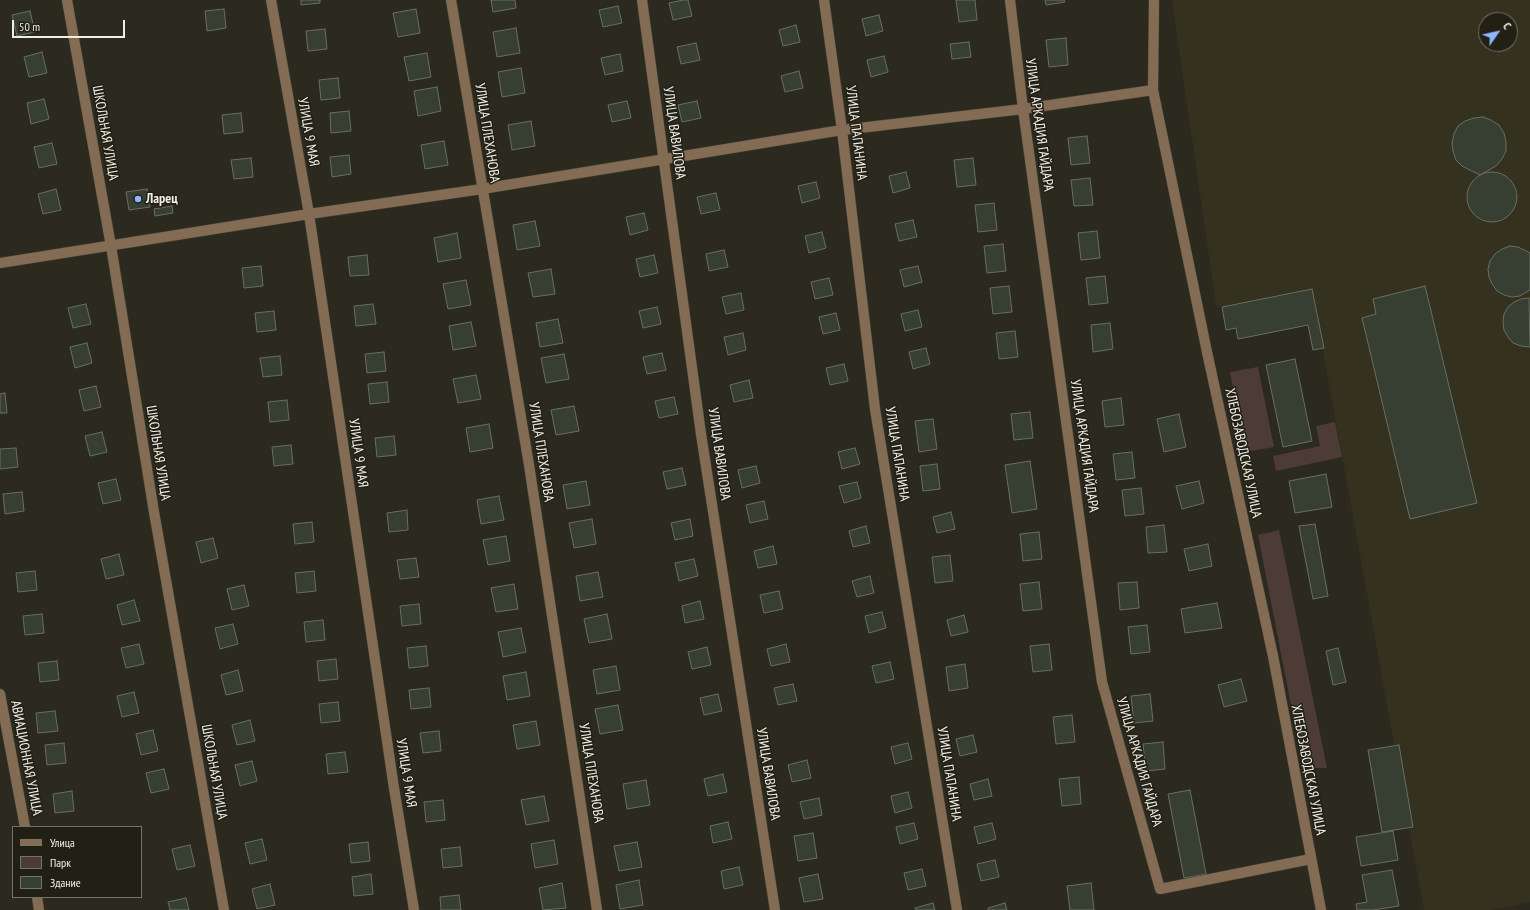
<!DOCTYPE html>
<meta charset="utf-8">
<style>
body{margin:0}
#map{position:relative;width:1530px;height:910px;overflow:hidden;background:#2c2a1e;font-family:"PT Sans Narrow",sans-serif}
canvas{display:block}
.legend{position:absolute;left:12px;top:826px;width:130px;height:72px;box-sizing:border-box;background:#222014;border:1px solid #747368;margin:0;padding:5px 7px;list-style:none;font-size:12px;color:#f0efe6}
.legend li{display:flex;align-items:center;gap:8px;height:20px}
.legend b{width:20px;border:1px solid #747368}
.north{position:absolute;left:1478px;top:12px;width:40px;height:40px;box-sizing:border-box;background:#222014;border:1px solid #747368;border-radius:50%;rotate:56deg;font-size:11px;font-weight:700;line-height:16px;text-align:center;color:#f0efe6}
.north::after{content:'';display:block;margin:auto;width:14px;height:18px;background:#8db9fc;clip-path:polygon(50% 0,100% 100%,50% 72%,0 100%)}
.scale{position:absolute;left:12px;top:20px;width:113px;height:18px;box-sizing:border-box;border:2px solid #f0efe6;border-top:0;padding-left:5px;font-size:12px;line-height:14px;white-space:nowrap;color:#f0efe6;-webkit-text-stroke:3px #222014;paint-order:stroke}
</style>
<div id="map">
<canvas width="1530" height="910"></canvas>
<ul class="legend">
<li><b style="height:5px;background:#836c53"></b>Улица</li>
<li><b style="height:11px;background:#4d3b35"></b>Парк</li>
<li><b style="height:11px;background:#373e32"></b>Здание</li>
</ul>
<div class="north">С</div>
<div class="scale">50 m</div>
</div>
<script>
const ctx = document.querySelector('canvas').getContext('2d');
ctx.lineJoin = 'round';
function paint(path, color) {
  ctx.fillStyle = color;
  ctx.fill(path, 'evenodd');
}
function toPath(rows) {
  const path = new Path2D();
  for (const r of rows) {
    if (r.length === 3) {
      path.moveTo(r[0] + r[2], r[1]);
      path.arc(r[0], r[1], r[2], 0, 2 * Math.PI);
      continue;
    }
    path.moveTo(r[0], r[1]);
    for (let i = 2; i < r.length; i += 2) path.lineTo(r[i], r[i + 1]);
  }
  return path;
}
function strokePath(path, color, width, dash) {
  ctx.strokeStyle = color;
  ctx.lineWidth = width;
  ctx.lineCap = dash ? 'butt' : 'round';
  ctx.setLineDash(dash || []);
  ctx.stroke(path);
}
function write(font, color, halo, rows, align = 'center') {
  ctx.font = font + ' "PT Sans Narrow",sans-serif';
  ctx.lineWidth = 3;
  ctx.setLineDash([]);
  ctx.textBaseline = 'middle';
  ctx.strokeStyle = halo;
  ctx.fillStyle = color;
  for (const [text, x, y, turn = 0] of rows) {
    ctx.save();
    ctx.translate(x, y);
    ctx.rotate((+turn || 0) * Math.PI / 180);
    ctx.textAlign = isNaN(turn) ? turn : align;
    if (halo) ctx.strokeText(text, 0, 0);
    ctx.fillText(text, 0, 0);
    ctx.restore();
  }
}
paint(toPath([
 [1172,0,1530,0,1530,902,1491,910,1424,910,1312,289,1222,307,1216,305],
 [1486,20,1510,20,1510,44,1486,44]
]), '#34311e');
paint(toPath([
 [1258,367,1274,447,1246,452,1230,372],
 [1335,422,1342,457,1276,471,1273,456,1320,446,1316,426],
 [1279,530,1327,768,1313,768,1302,762,1258,535]
]), '#4d3b35');
const building = toPath([
 [301,0,320,0,320,3,301,5,301,0],
 [491,0,515,0,516,8,493,12,491,0],
 [683,0,688,0,692,16,673,20,669,3,683,0],
 [956,0,975,0,977,20,959,22,956,0],
 [1045,0,1064,0,1065,2,1046,5,1045,0],
 [618,6,622,23,603,27,599,10,618,6],
 [224,9,226,28,207,31,205,11,224,9],
 [416,9,420,33,398,37,393,13,416,9],
 [30,11,35,32,17,36,12,15,30,11],
 [879,15,883,31,866,36,862,19,879,15],
 [796,25,800,42,783,46,779,30,796,25],
 [516,28,520,53,497,57,493,32,516,28],
 [325,29,327,49,308,51,306,31,325,29],
 [1066,38,1068,65,1049,67,1046,40,1066,38],
 [969,42,971,57,952,59,950,44,969,42],
 [696,43,700,60,681,64,677,47,696,43],
 [42,52,47,73,29,77,24,57,42,52],
 [427,53,431,77,409,81,404,57,427,53],
 [620,54,623,71,605,75,601,58,620,54],
 [884,56,888,72,871,77,867,60,884,56],
 [521,68,525,93,502,97,498,72,521,68],
 [799,71,803,88,785,92,781,76,799,71],
 [338,78,340,98,321,100,319,80,338,78],
 [437,87,441,111,418,116,414,91,437,87],
 [44,99,49,119,31,124,27,103,44,99],
 [627,101,631,118,612,122,608,105,627,101],
 [697,101,701,118,682,122,678,105,697,101],
 [349,111,351,131,331,133,330,113,349,111],
 [241,113,243,132,224,134,222,115,241,113],
 [1483,117,1491,120,1499,125,1504,133,1506,142,1506,151,1502,159,1496,166,1480,175,1462,166,1456,160,1453,151,1452,143,1454,134,1458,126,1465,121,1474,118,1483,117],
 [531,121,535,146,512,150,508,125,531,121],
 [1087,136,1090,163,1071,165,1068,138,1087,136],
 [444,141,448,165,425,169,421,145,444,141],
 [52,143,57,164,39,168,34,147,52,143],
 [349,155,351,174,332,177,330,157,349,155],
 [251,158,253,177,234,179,231,160,251,158],
 [973,158,976,185,957,187,954,160,973,158],
 [1492,197,25],
 [906,172,910,188,893,193,889,176,906,172],
 [1090,178,1093,205,1074,206,1071,180,1090,178],
 [816,182,820,198,802,203,798,186,816,182],
 [56,189,61,210,43,214,38,194,56,189],
 [147,189,150,207,129,210,126,192,147,189],
 [716,193,720,210,701,214,697,197,716,193],
 [994,203,997,230,978,232,975,205,994,203],
 [172,206,173,213,155,216,154,209,172,206],
 [644,213,648,230,630,235,626,217,644,213],
 [913,220,917,237,899,241,895,224,913,220],
 [535,221,540,246,517,250,513,225,535,221],
 [1097,231,1100,258,1081,260,1078,233,1097,231],
 [822,232,826,248,809,253,805,236,822,232],
 [457,233,461,258,438,262,434,238,457,233],
 [1003,244,1006,271,987,273,984,246,1003,244],
 [1510,246,1518,247,1530,253,1530,290,1520,296,1512,297,1504,295,1497,291,1492,284,1489,277,1488,269,1490,261,1495,254,1502,249,1510,246],
 [724,250,728,267,709,271,706,254,724,250],
 [367,255,369,275,350,276,348,257,367,255],
 [654,255,658,273,640,277,636,259,654,255],
 [261,266,263,286,244,288,242,268,261,266],
 [918,266,922,282,904,287,900,270,918,266],
 [551,269,555,294,533,297,528,273,551,269],
 [1105,276,1108,303,1089,305,1086,278,1105,276],
 [829,278,833,295,815,299,811,282,829,278],
 [466,280,471,305,448,309,443,284,466,280],
 [1009,286,1012,312,993,314,990,288,1009,286],
 [1425,286,1477,503,1410,519,1362,318,1376,314,1373,299,1425,286],
 [1312,289,1324,348,1313,350,1308,325,1238,339,1236,328,1226,330,1222,307,1312,289],
 [741,293,744,310,726,314,722,297,741,293],
 [1529,298,1530,347,1529,347,1521,346,1513,343,1508,337,1504,330,1503,322,1504,314,1508,307,1514,302,1521,299,1529,298],
 [86,304,91,324,73,328,68,308,86,304],
 [373,304,376,324,356,326,354,306,373,304],
 [657,307,661,324,643,328,639,311,657,307],
 [918,310,922,327,905,331,901,314,918,310],
 [274,311,276,330,257,332,255,313,274,311],
 [836,313,840,330,823,334,819,317,836,313],
 [558,319,563,343,540,347,536,323,558,319],
 [471,322,476,346,453,350,449,326,471,322],
 [1110,323,1113,349,1093,352,1091,325,1110,323],
 [1015,331,1018,357,999,359,996,333,1015,331],
 [743,333,746,350,728,355,724,337,743,333],
 [87,343,92,363,75,368,70,347,87,343],
 [926,348,930,364,913,369,909,352,926,348],
 [384,352,386,371,367,373,365,354,384,352],
 [662,353,666,370,647,374,643,357,662,353],
 [564,354,569,379,546,383,541,358,564,354],
 [280,356,282,375,263,377,260,358,280,356],
 [1295,359,1312,441,1283,447,1266,365,1295,359],
 [844,364,848,381,830,385,826,368,844,364],
 [476,375,481,399,458,403,453,379,476,375],
 [749,380,753,398,734,402,730,385,749,380],
 [387,382,389,402,370,404,368,384,387,382],
 [96,386,101,407,84,411,79,390,96,386],
 [5,393,7,413,0,413,0,394,5,393],
 [674,397,678,414,659,418,655,401,674,397],
 [1121,398,1124,425,1105,427,1102,401,1121,398],
 [287,400,289,420,270,422,268,402,287,400],
 [574,406,579,431,556,435,551,410,574,406],
 [1030,412,1033,438,1014,440,1011,414,1030,412],
 [1179,414,1186,447,1164,452,1157,419,1179,414],
 [933,419,937,449,919,452,915,421,933,419],
 [489,424,493,448,470,452,466,428,489,424],
 [102,432,107,452,90,456,85,436,102,432],
 [394,436,396,455,377,457,375,438,394,436],
 [291,445,293,464,274,466,272,447,291,445],
 [16,448,18,467,0,469,0,449,16,448],
 [855,448,860,464,842,469,838,452,855,448],
 [1132,452,1135,478,1116,480,1113,454,1132,452],
 [1030,461,1037,509,1012,513,1005,465,1030,461],
 [937,464,940,489,923,491,920,466,937,464],
 [756,466,760,483,742,488,738,470,756,466],
 [682,468,686,485,667,489,663,472,682,468],
 [1326,474,1332,507,1295,513,1289,481,1326,474],
 [116,479,121,500,103,504,98,483,116,479],
 [586,481,590,505,567,509,563,485,586,481],
 [1199,481,1204,503,1182,509,1176,486,1199,481],
 [857,482,861,498,844,503,839,486,857,482],
 [1141,488,1144,514,1125,516,1122,490,1141,488],
 [22,492,24,511,5,514,3,494,22,492],
 [499,496,504,520,481,524,477,500,499,496],
 [764,501,768,519,750,523,746,505,764,501],
 [407,510,408,530,389,532,387,513,407,510],
 [951,512,955,529,937,533,933,517,951,512],
 [592,519,596,544,574,548,569,523,592,519],
 [690,519,693,536,675,540,671,523,690,519],
 [312,522,314,542,295,544,293,524,312,522],
 [1315,524,1328,596,1313,599,1299,526,1315,524],
 [1164,525,1167,552,1148,553,1146,527,1164,525],
 [866,526,870,543,853,547,849,531,866,526],
 [1039,532,1042,559,1023,561,1020,534,1039,532],
 [506,536,510,561,488,565,483,540,506,536],
 [213,538,218,558,201,563,196,542,213,538],
 [1208,544,1212,566,1189,571,1184,549,1208,544],
 [773,546,777,564,758,568,754,551,773,546],
 [119,554,124,575,106,579,101,559,119,554],
 [950,555,953,581,935,583,932,557,950,555],
 [416,558,419,577,400,579,397,560,416,558],
 [694,559,698,576,679,581,675,563,694,559],
 [35,571,37,590,18,592,16,573,35,571],
 [314,571,316,591,297,593,295,573,314,571],
 [598,572,603,597,580,601,576,576,598,572],
 [870,576,874,593,857,597,852,581,870,576],
 [1039,582,1042,609,1023,611,1020,584,1039,582],
 [1137,582,1139,608,1120,610,1118,583,1137,582],
 [514,584,518,609,496,612,491,588,514,584],
 [244,585,249,606,232,610,227,589,244,585],
 [779,591,783,609,764,613,760,595,779,591],
 [134,600,140,621,122,625,117,605,134,600],
 [700,601,704,619,685,623,682,606,700,601],
 [1217,603,1222,628,1185,633,1181,609,1217,603],
 [419,604,421,624,402,626,400,606,419,604],
 [882,612,886,628,869,633,865,616,882,612],
 [42,614,44,633,25,635,23,616,42,614],
 [607,614,612,639,589,643,584,619,607,614],
 [964,615,968,632,951,636,947,620,964,615],
 [323,620,325,640,306,642,304,622,323,620],
 [233,624,238,644,220,649,215,628,233,624],
 [1147,625,1150,652,1131,654,1128,627,1147,625],
 [521,628,526,652,503,657,498,632,521,628],
 [139,644,144,664,126,668,121,648,139,644],
 [786,644,790,662,771,666,767,649,786,644],
 [1049,644,1052,670,1033,672,1030,646,1049,644],
 [426,646,428,666,409,668,407,648,426,646],
 [707,647,711,665,692,669,688,652,707,647],
 [1338,648,1346,682,1333,685,1326,651,1338,648],
 [336,659,338,679,319,681,317,661,336,659],
 [57,661,59,680,40,682,38,663,57,661],
 [890,662,894,679,876,683,872,666,890,662],
 [965,664,968,688,949,691,946,667,965,664],
 [616,666,620,690,597,694,593,670,616,666],
 [238,670,243,691,226,695,221,675,238,670],
 [526,672,530,696,507,700,503,676,526,672],
 [1241,679,1247,701,1224,707,1218,685,1241,679],
 [793,684,797,701,778,705,774,688,793,684],
 [429,688,431,707,411,709,409,690,429,688],
 [134,692,139,713,122,717,117,696,134,692],
 [718,694,722,711,704,715,700,698,718,694],
 [1150,694,1153,721,1134,723,1131,696,1150,694],
 [338,702,340,721,321,723,319,704,338,702],
 [618,705,623,730,600,734,595,709,618,705],
 [55,711,58,731,38,733,36,713,55,711],
 [1072,715,1075,742,1056,744,1053,717,1072,715],
 [250,720,255,741,237,745,232,725,250,720],
 [536,721,540,745,517,749,513,725,536,721],
 [153,730,158,751,141,755,136,734,153,730],
 [439,731,441,751,423,753,420,733,439,731],
 [973,735,977,752,960,756,956,739,973,735],
 [1163,742,1165,769,1146,771,1143,744,1163,742],
 [64,743,66,763,47,765,45,745,64,743],
 [908,743,912,759,895,764,891,747,908,743],
 [1399,745,1413,827,1382,832,1368,750,1399,745],
 [345,752,348,772,328,774,326,754,345,752],
 [807,760,811,778,792,782,788,765,807,760],
 [252,761,257,781,240,786,235,765,252,761],
 [164,769,169,789,151,793,146,773,164,769],
 [723,774,727,792,708,796,704,779,723,774],
 [1079,777,1081,804,1062,806,1059,779,1079,777],
 [988,779,992,796,974,800,970,784,988,779],
 [646,780,650,805,627,809,623,784,646,780],
 [1190,790,1206,874,1184,878,1168,794,1190,790],
 [72,791,74,811,55,813,53,794,72,791],
 [908,792,912,808,895,813,891,796,908,792],
 [544,796,549,821,526,825,521,800,544,796],
 [819,798,822,815,804,819,800,802,819,798],
 [443,800,445,820,426,822,424,802,443,800],
 [728,822,732,839,713,843,710,826,728,822],
 [914,823,918,839,900,844,896,827,914,823],
 [992,823,996,839,978,844,974,827,992,823],
 [1393,831,1398,860,1361,866,1356,837,1393,831],
 [813,833,817,858,798,861,794,836,813,833],
 [262,839,267,860,250,864,245,843,262,839],
 [554,840,558,864,535,868,531,844,554,840],
 [368,842,370,861,351,863,349,844,368,842],
 [637,842,642,867,619,871,614,846,637,842],
 [190,845,195,866,177,870,172,849,190,845],
 [460,847,462,866,443,868,441,849,460,847],
 [995,860,999,877,981,881,977,864,995,860],
 [739,867,743,885,724,889,721,871,739,867],
 [922,869,926,886,908,890,904,873,922,869],
 [1392,870,1399,906,1373,910,1357,910,1356,904,1367,902,1362,875,1392,870],
 [371,874,373,894,354,896,352,877,371,874],
 [818,874,823,899,804,902,799,878,818,874],
 [639,880,643,905,620,909,616,885,639,880],
 [562,883,566,908,543,910,539,888,562,883],
 [1091,883,1094,910,1070,910,1067,886,1091,883],
 [270,884,275,905,257,909,252,889,270,884],
 [459,895,461,910,441,910,440,897,459,895],
 [186,898,189,910,170,910,168,902,186,898],
 [933,903,935,910,916,910,915,908,933,903],
 [1005,903,1007,910,988,910,988,908,1005,903]
]);
paint(building, '#373e32');
strokePath(building, '#686f62', 1);
const minor = toPath([
 [67,0,111,246,154,512,224,910],
 [271,0,309,214,394,788,414,910],
 [451,0,529,465,597,910],
 [642,0,701,434,775,910],
 [824,0,842,130,875,409,957,910],
 [1010,0,1023,109,1102,682,1160,889,1311,859],
 [1154,0,1153,90,1207,352,1273,656,1321,910],
 [0,263,309,214,482,189,842,130,1023,109,1153,90],
 [0,694,25,827],
 [37,897,39,910]
]);
strokePath(minor, '#47463a', 11);
strokePath(minor, '#836c53', 10);
for (const [x, y, r, color] of [
 [138,199,4,"#8db9fc"]
]) {
  const dot = new Path2D();
  dot.arc(x, y, r, 0, 2 * Math.PI);
  ctx.fillStyle = color;
  ctx.fill(dot);
  strokePath(dot, '#222014', 1.5);
}
write('14px', '#f0efe6', '#222014', [
 ["УЛИЦА АРКАДИЯ ГАЙДАРА",1039,125,82],
 ["УЛИЦА 9 МАЯ",308,132,80],
 ["ШКОЛЬНАЯ УЛИЦА",105,133,80],
 ["УЛИЦА ПЛЕХАНОВА",487,133,81],
 ["УЛИЦА ВАВИЛОВА",674,133,82],
 ["УЛИЦА ПАПАНИНА",856,133,83],
 ["УЛИЦА АРКАДИЯ ГАЙДАРА",1084,446,82],
 ["УЛИЦА ПЛЕХАНОВА",541,452,81],
 ["ШКОЛЬНАЯ УЛИЦА",158,453,81],
 ["УЛИЦА 9 МАЯ",358,453,82],
 ["ХЛЕБОЗАВОДСКАЯ УЛИЦА",1243,453,78],
 ["УЛИЦА ВАВИЛОВА",719,454,82],
 ["УЛИЦА ПАПАНИНА",897,454,81],
 ["АВИАЦИОННАЯ УЛИЦА",26,758,79],
 ["УЛИЦА АРКАДИЯ ГАЙДАРА",1139,762,74],
 ["ХЛЕБОЗАВОДСКАЯ УЛИЦА",1308,770,79],
 ["ШКОЛЬНАЯ УЛИЦА",214,772,80],
 ["УЛИЦА 9 МАЯ",406,773,81],
 ["УЛИЦА ПЛЕХАНОВА",591,773,81],
 ["УЛИЦА ВАВИЛОВА",768,774,81],
 ["УЛИЦА ПАПАНИНА",949,774,81]
]);
write('bold 14px', '#f0efe6', '#222014', [
 ["Ларец",146,199]
], 'left');
</script>
